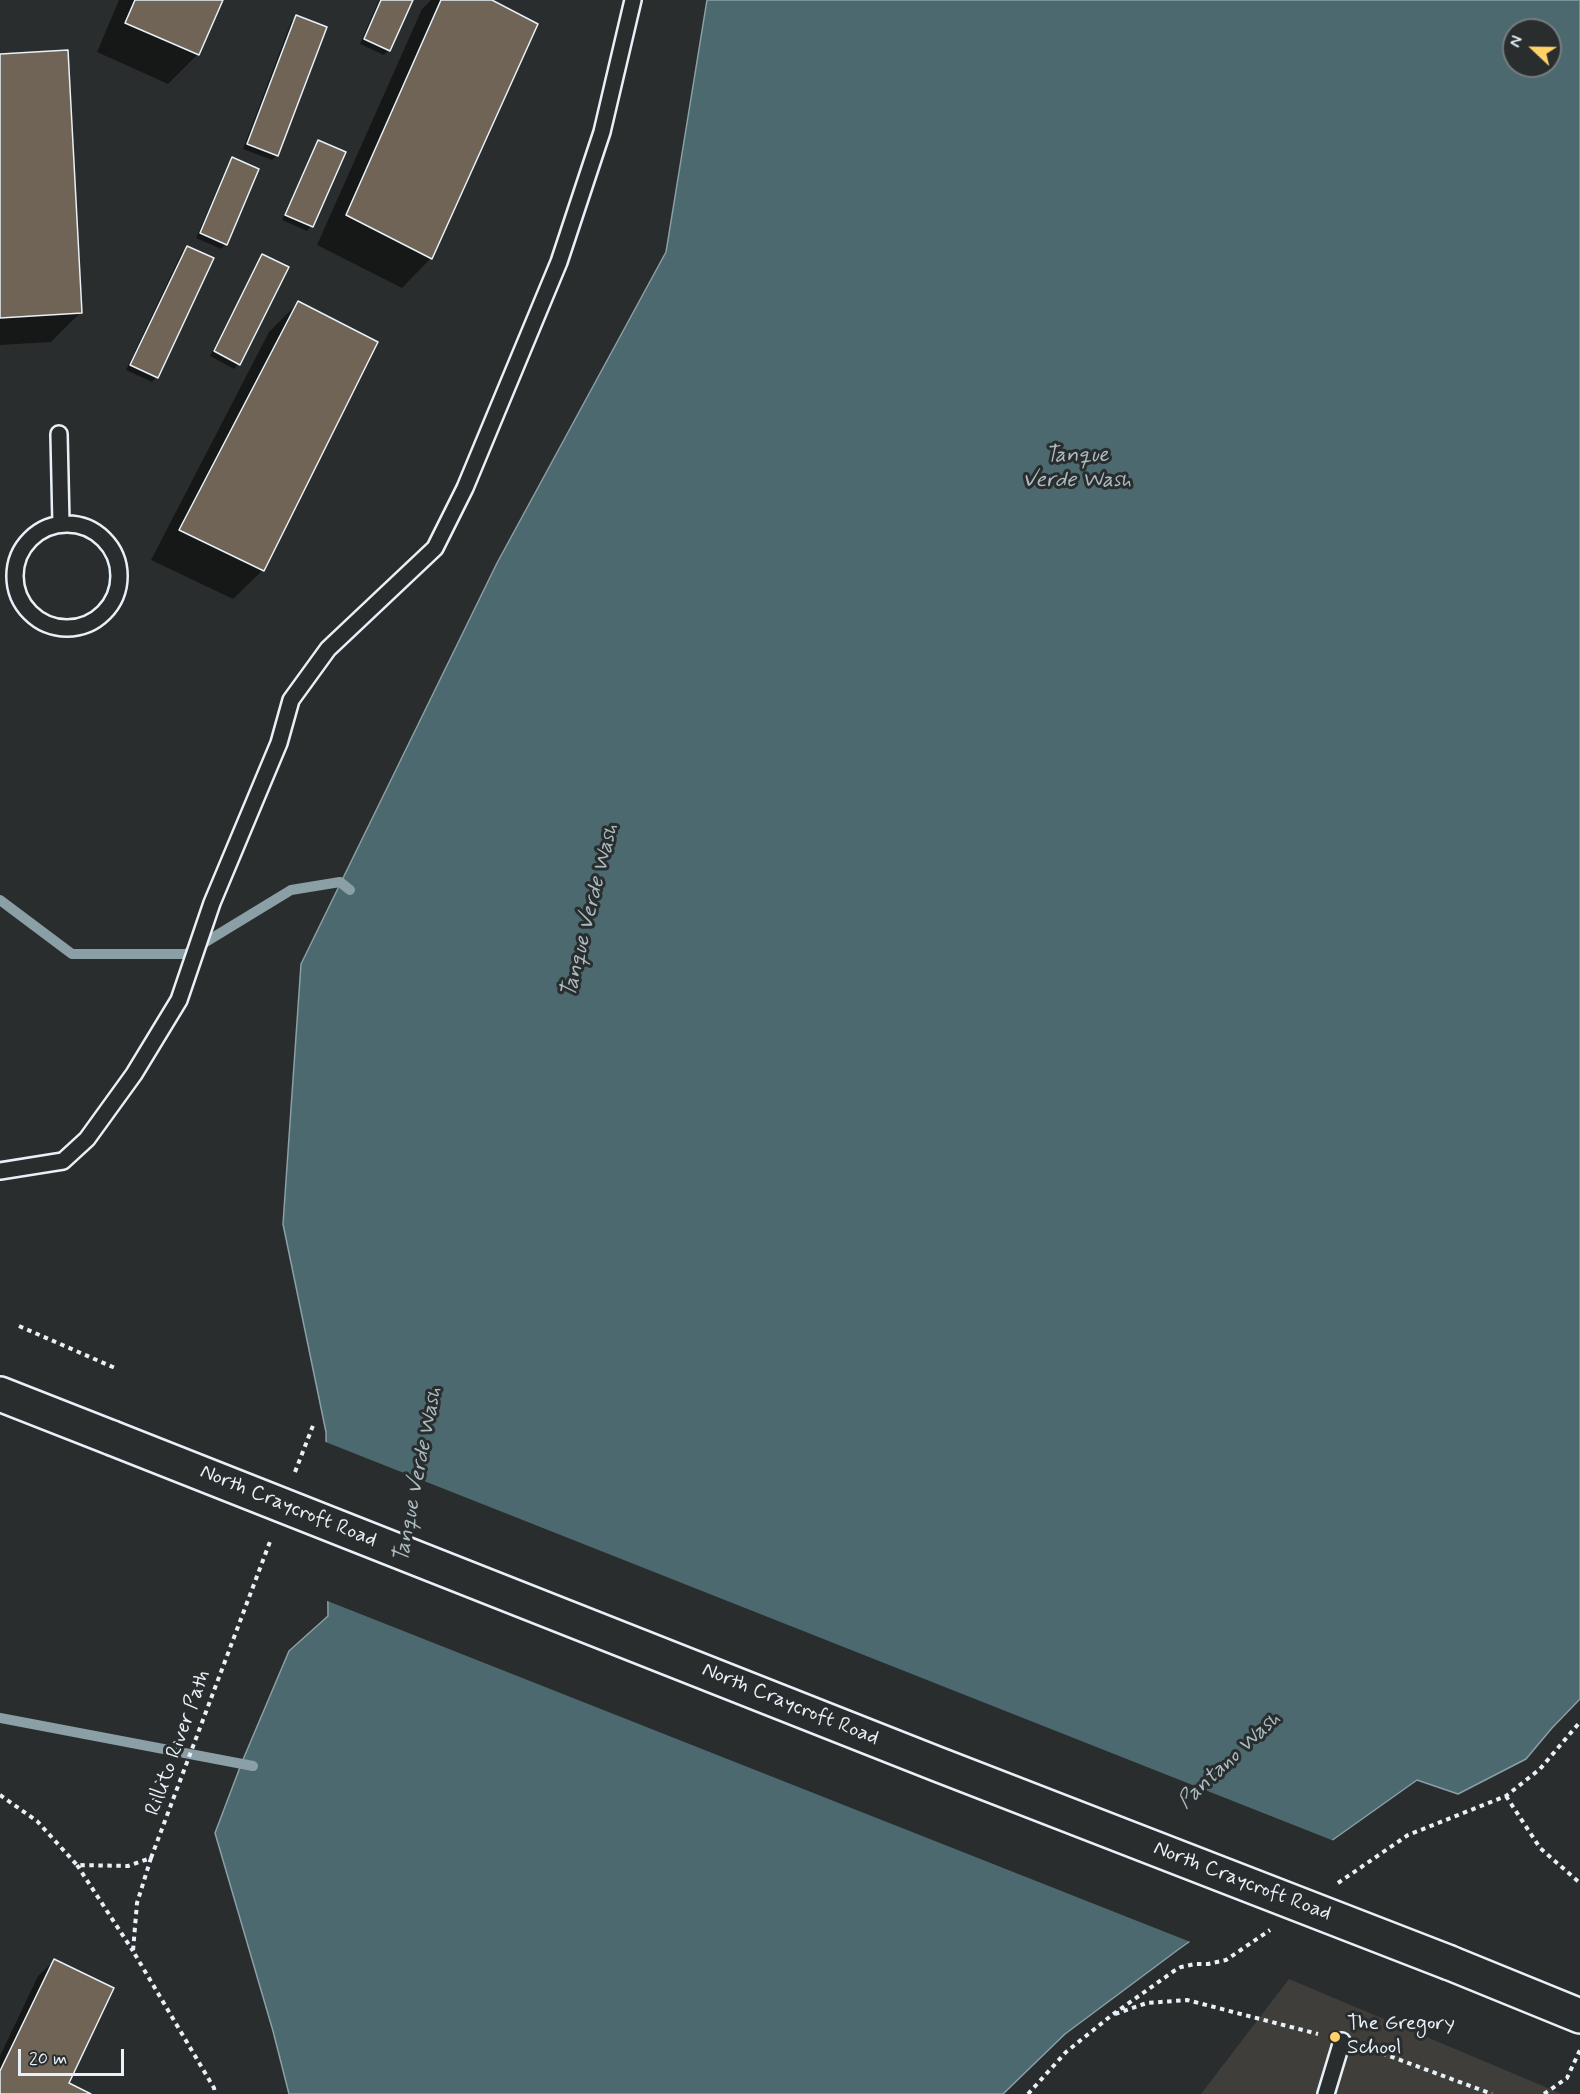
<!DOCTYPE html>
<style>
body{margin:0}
#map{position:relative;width:1580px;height:2094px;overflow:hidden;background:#2a2d2e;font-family:Mynerve,sans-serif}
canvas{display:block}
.north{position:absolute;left:1502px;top:18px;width:60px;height:60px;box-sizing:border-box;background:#2a2d2e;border:2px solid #767b7f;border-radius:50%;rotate:292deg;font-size:16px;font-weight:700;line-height:24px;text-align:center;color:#e8f1f8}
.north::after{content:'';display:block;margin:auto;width:21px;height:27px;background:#ffd166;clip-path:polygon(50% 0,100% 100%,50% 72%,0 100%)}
.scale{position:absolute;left:18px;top:2049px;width:106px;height:27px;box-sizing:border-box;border:3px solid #e8f1f8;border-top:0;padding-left:8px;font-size:18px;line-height:21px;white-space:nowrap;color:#e8f1f8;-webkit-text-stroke:4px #2a2d2e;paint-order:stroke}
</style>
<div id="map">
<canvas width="1580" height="2094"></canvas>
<div class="north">N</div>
<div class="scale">20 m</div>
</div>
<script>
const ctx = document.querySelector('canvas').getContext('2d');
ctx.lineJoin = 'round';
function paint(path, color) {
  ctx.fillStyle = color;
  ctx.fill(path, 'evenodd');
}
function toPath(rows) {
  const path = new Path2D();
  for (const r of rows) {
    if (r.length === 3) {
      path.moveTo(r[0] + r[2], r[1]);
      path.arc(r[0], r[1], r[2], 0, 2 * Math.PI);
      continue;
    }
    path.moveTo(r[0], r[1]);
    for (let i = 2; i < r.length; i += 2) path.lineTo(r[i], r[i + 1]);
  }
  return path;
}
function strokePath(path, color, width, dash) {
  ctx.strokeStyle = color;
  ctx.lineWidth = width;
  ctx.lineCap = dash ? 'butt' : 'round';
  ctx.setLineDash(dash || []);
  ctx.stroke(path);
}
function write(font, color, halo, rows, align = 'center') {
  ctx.font = font + ' Mynerve,sans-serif';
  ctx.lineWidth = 6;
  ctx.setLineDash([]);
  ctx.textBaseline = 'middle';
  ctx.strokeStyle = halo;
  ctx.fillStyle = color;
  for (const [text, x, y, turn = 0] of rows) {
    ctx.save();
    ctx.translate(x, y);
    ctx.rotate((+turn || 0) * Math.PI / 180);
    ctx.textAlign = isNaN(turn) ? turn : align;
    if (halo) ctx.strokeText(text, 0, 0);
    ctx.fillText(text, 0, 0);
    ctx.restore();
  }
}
paint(toPath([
 [1289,1979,1562,2094,1201,2094]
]), '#3f3e3a');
const water = toPath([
 [707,0,1580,0,1580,1699,1552,1728,1526,1759,1458,1794,1417,1780,1179,1949,1065,2034,1003,2094,289,2094,273,2031,215,1833,242,1762,289,1651,328,1616,326,1432,283,1224,301,964,497,563,666,252,707,0],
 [1514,30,1550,30,1550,66,1514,66,1514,30]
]);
paint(water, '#4c6970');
strokePath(water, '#8a9fa6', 1.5);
paint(toPath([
 [323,1441,1334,1841,1193,1943,325,1600]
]), '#2a2d2e');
paint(toPath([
 [119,0,221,0,198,54,168,84,97,52],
 [379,0,411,0,389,50,384,55,360,44],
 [431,0,489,0,431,258,402,288,317,245,422,9],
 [296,17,277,155,272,160,243,149,291,22],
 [0,55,81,312,51,342,0,345],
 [319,142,311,226,307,231,282,220,314,147],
 [232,159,226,244,221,249,196,238,228,164],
 [187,248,212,259,156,377,152,382,126,370,182,252],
 [262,256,238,364,234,369,210,356,258,261],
 [298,303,263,570,233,599,151,560,269,332],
 [54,1961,67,2084,87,2094,0,2094,0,2056,38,1976]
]), '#0007');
strokePath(toPath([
 [0,900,72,954,186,954,291,890,340,882,350,890],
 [0,1718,253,1766]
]), '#8a9fa6', 10);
const building = toPath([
 [135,0,223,0,199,55,125,23,135,0],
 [381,0,413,0,390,51,364,39,381,0],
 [441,0,492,0,538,24,432,259,346,215,441,0],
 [296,15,327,27,278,156,247,144,296,15],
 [68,50,82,313,0,318,0,54,68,50],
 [318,140,346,152,313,227,285,215,318,140],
 [232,157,259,169,227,245,200,233,232,157],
 [187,246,214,258,158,378,130,365,187,246],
 [262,254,289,267,240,365,214,351,262,254],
 [298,301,378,342,264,571,179,530,298,301],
 [54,1959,114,1988,69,2083,91,2094,0,2094,0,2071,54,1959]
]);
paint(building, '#6f6456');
strokePath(building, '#e8f1f8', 1.5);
const service = toPath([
 [59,434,61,524],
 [67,576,52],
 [0,1171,63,1161,87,1139,134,1074,179,1000,212,903,279,743,291,700,328,649,435,548,465,488,559,262,602,132,633,0],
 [1326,2094,1342,2041]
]);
const secondary = toPath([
 [0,1394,112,1438],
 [1450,1963,1580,2016]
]);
strokePath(service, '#e8f1f8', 20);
strokePath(secondary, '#e8f1f8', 38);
strokePath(toPath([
 [19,1326,115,1368],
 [295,1472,314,1423],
 [0,1795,37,1821,77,1865,128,1866,151,1858,137,1903,133,1951,214,2088,215,2094],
 [1506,1796,1540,1848,1580,1883],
 [151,1858,271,1539],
 [77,1865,133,1951],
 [1338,1883,1408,1835,1506,1796,1540,1769,1580,1722],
 [1115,2014,1147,2003,1187,2000,1318,2034],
 [1365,2047,1492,2094],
 [1028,2094,1066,2052,1112,2015,1174,1971,1181,1967,1195,1964,1208,1964,1226,1960,1270,1930],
 [1544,2094,1567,2078,1580,2050]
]), '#e8f1f8', 4, [4.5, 4.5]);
strokePath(service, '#2a2d2e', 15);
strokePath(secondary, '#2a2d2e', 33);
const secondaryBridge = toPath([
 [112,1438,937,1764,1450,1963]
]);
strokePath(secondaryBridge, '#e8f1f8', 38, []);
strokePath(secondaryBridge, '#2a2d2e', 33);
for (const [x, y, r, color] of [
 [1335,2037,6,"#ffd166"]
]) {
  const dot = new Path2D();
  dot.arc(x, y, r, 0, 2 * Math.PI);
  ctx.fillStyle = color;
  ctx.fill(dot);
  strokePath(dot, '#2a2d2e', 2);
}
write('21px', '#e8f1f8', '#2a2d2e', [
 ["North Craycroft Road",288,1507,22],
 ["North Craycroft Road",790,1705,22],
 ["Rillito River Path",179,1743,-70],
 ["North Craycroft Road",1242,1882,21]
]);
write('21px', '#e8f1f8', '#2a2d2e', [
 ["The Gregory",1347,2025],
 ["School",1347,2049]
], 'left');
write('italic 22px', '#aabbc2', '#2a2d2e', [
 ["Tanque",1077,456],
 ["Verde Wash",1077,481],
 ["Tanque Verde Wash",591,911,-76],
 ["Tanque Verde Wash",419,1475,-79],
 ["Pantano Wash",1230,1761,-43]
]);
</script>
